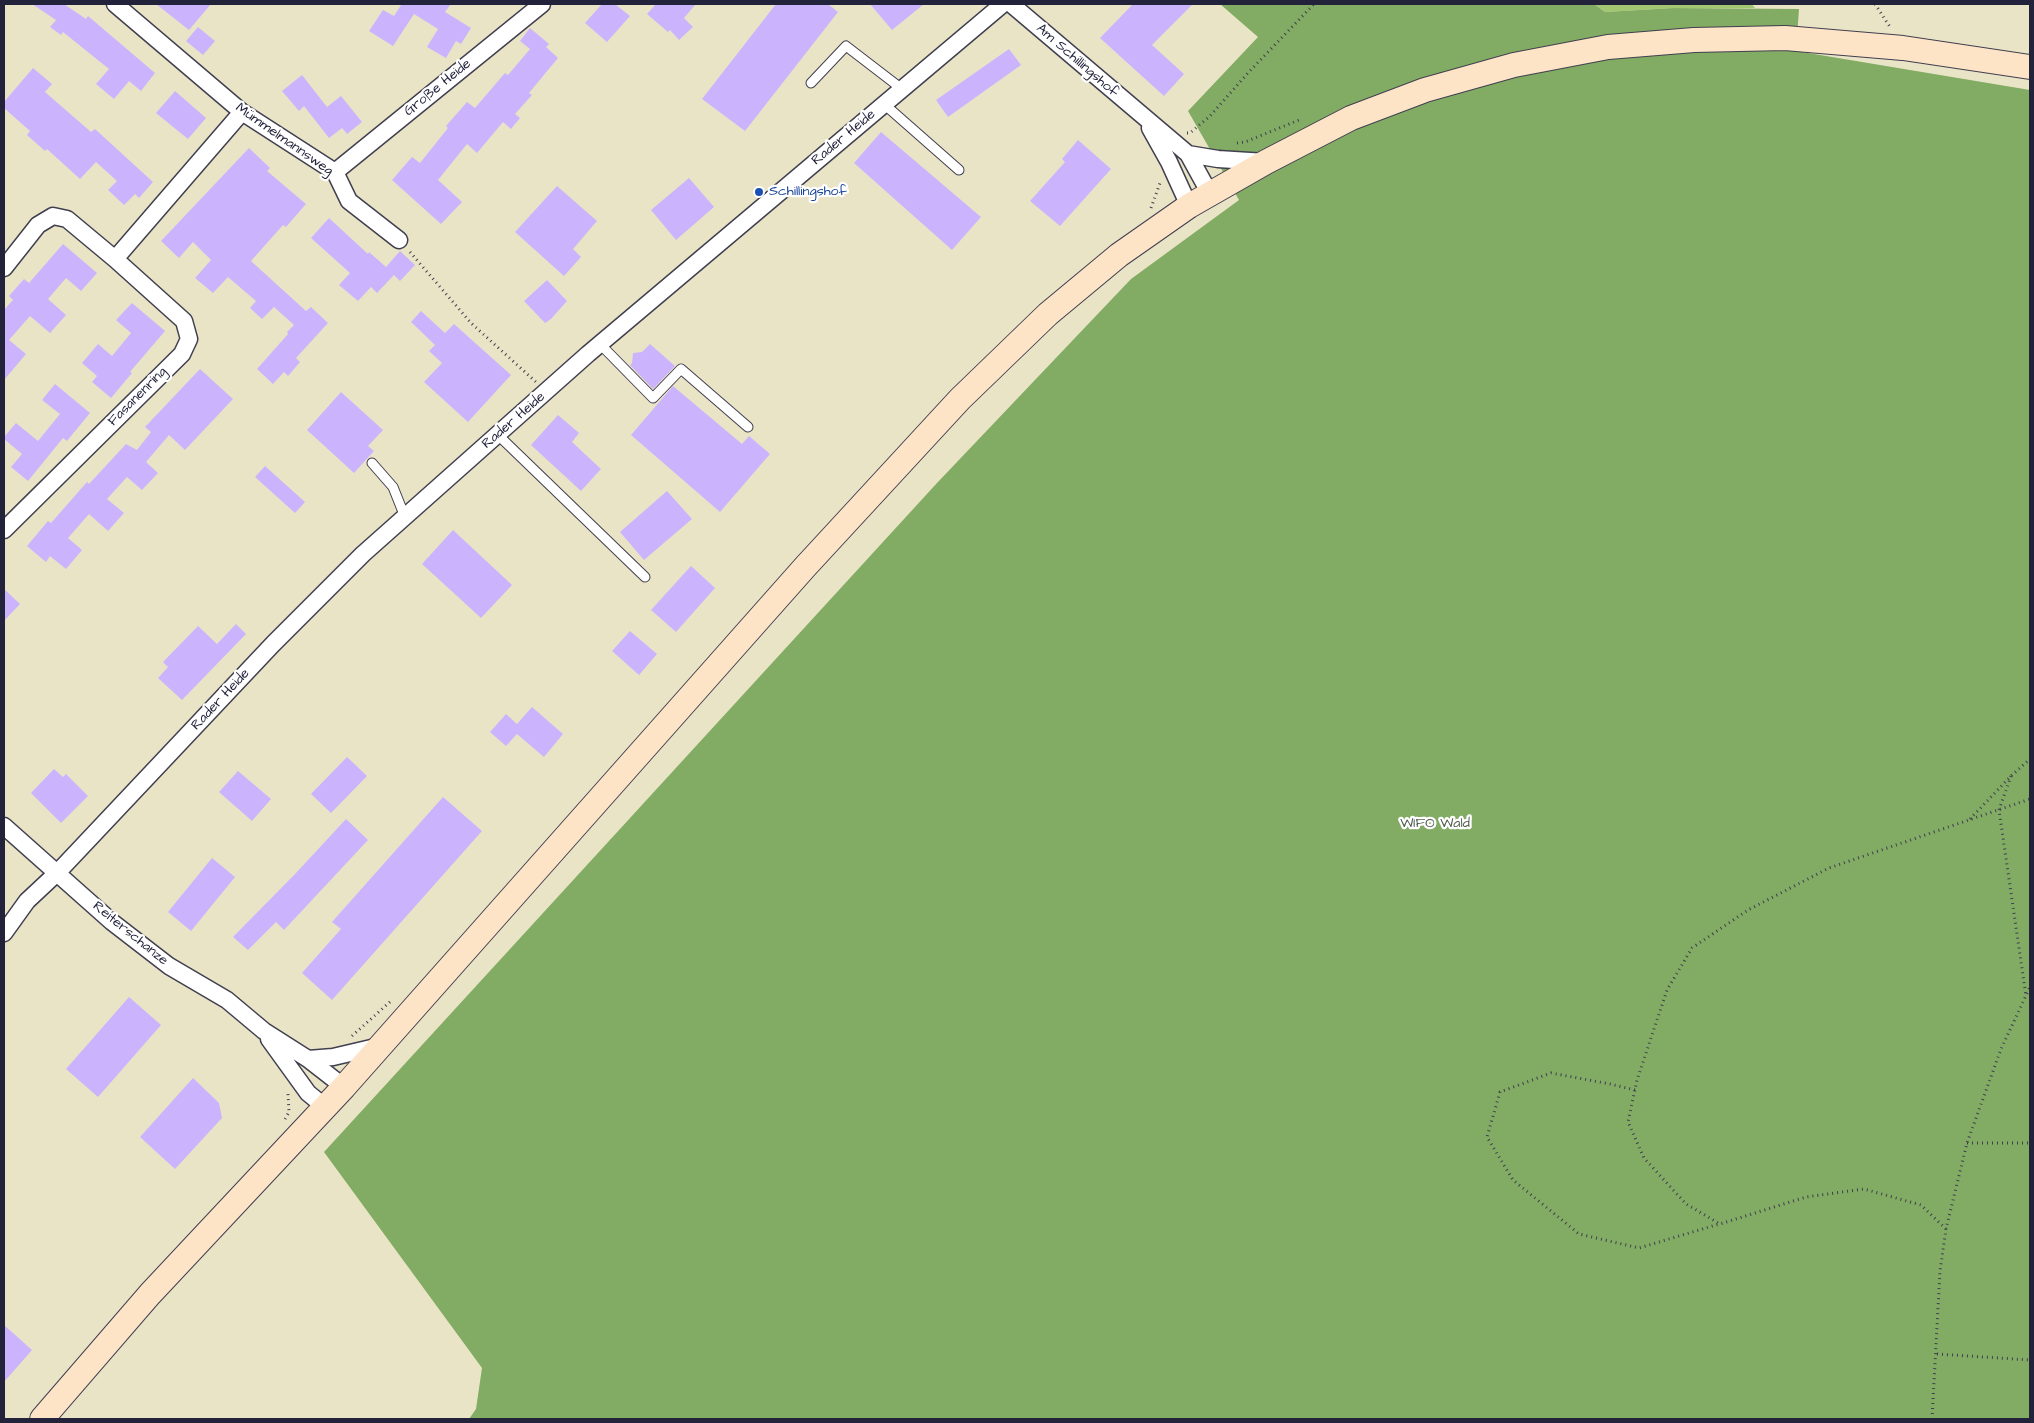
<!DOCTYPE html>
<meta charset="utf-8">
<style>
body{margin:0}
#map{position:relative;width:2034px;height:1423px;overflow:hidden;background:#eae4c6;font-family:"Architects Daughter",sans-serif}
canvas{display:block}
.frame{position:absolute;inset:0;border:5px solid #22223b;pointer-events:none}
</style>
<div id="map">
<canvas width="2034" height="1423"></canvas>
<div class="frame"></div>
</div>
<script>
const ctx = document.querySelector('canvas').getContext('2d');
ctx.lineJoin = 'round';
function paint(path, color) {
  ctx.fillStyle = color;
  ctx.fill(path, 'evenodd');
}
function toPath(rows) {
  const path = new Path2D();
  for (const r of rows) {
    path.moveTo(r[0], r[1]);
    for (let i = 2; i < r.length; i += 2) path.lineTo(r[i], r[i + 1]);
  }
  return path;
}
function strokePath(path, color, width, dash) {
  ctx.strokeStyle = color;
  ctx.lineWidth = width;
  ctx.lineCap = dash ? 'butt' : 'round';
  ctx.setLineDash(dash || []);
  ctx.stroke(path);
}
function write(font, color, halo, rows, align = 'center') {
  ctx.font = font + ' "Architects Daughter",sans-serif';
  ctx.lineWidth = 4.5;
  ctx.setLineDash([]);
  ctx.textBaseline = 'middle';
  ctx.strokeStyle = halo;
  ctx.fillStyle = color;
  for (const [text, x, y, turn = 0] of rows) {
    ctx.save();
    ctx.translate(x, y);
    ctx.rotate((+turn || 0) * Math.PI / 180);
    ctx.textAlign = isNaN(turn) ? turn : align;
    if (halo) ctx.strokeText(text, 0, 0);
    ctx.fillText(text, 0, 0);
    ctx.restore();
  }
}
paint(toPath([
 [1594,4,1752,4,1755,8,1673,8,1605,12]
]), '#a3c771');
paint(toPath([
 [1220,4,1594,4,1605,12,1673,8,1799,9,1796,51,2030,90,2030,1419,469,1419,476,1409,482,1368,324,1152,937,483,1131,279,1239,200,1188,111,1258,37]
]), '#82ac63');
paint(toPath([
 [32,4,64,4,86,19,88,16,155,73,141,91,129,81,114,99,96,84,109,69,63,32,61,35,50,27,56,20],
 [156,4,211,4,189,30],
 [399,4,451,4,445,12,471,28,461,44,456,41,446,58,427,47,438,29,414,14,393,46,369,31,383,10,394,16,401,5],
 [602,4,615,4,630,16,607,42,585,23],
 [656,4,696,4,684,18,693,27,679,40,670,30,668,32,647,14],
 [776,4,828,4,838,12,745,131,702,99],
 [870,4,924,4,892,30],
 [1133,4,1193,4,1152,45,1184,74,1164,96,1100,38],
 [198,27,215,41,203,55,186,41],
 [530,28,549,44,546,47,558,58,529,93,532,95,515,114,520,118,511,129,503,122,477,153,467,144,438,180,462,202,441,224,392,180,412,157,420,163,448,128,446,126,467,102,475,108,505,73,508,75,530,49,520,41],
 [1009,49,1021,65,948,117,936,100],
 [33,68,52,84,45,92,91,132,95,129,153,182,139,198,135,194,124,205,108,190,117,181,96,162,80,179,47,149,45,151,27,135,30,131,4,108,4,102],
 [302,75,327,107,341,96,362,122,347,134,342,128,329,138,304,106,299,111,282,91],
 [175,91,206,118,188,139,156,113],
 [881,132,981,217,952,250,854,163],
 [1078,140,1111,169,1060,226,1030,201,1065,162,1062,159],
 [249,148,270,168,267,171,306,204,286,227,283,225,251,261,306,311,311,307,328,323,296,358,300,362,288,376,284,372,273,384,257,369,288,334,287,332,294,325,274,307,262,319,250,308,256,301,228,277,213,293,195,278,211,260,193,242,179,258,161,241],
 [689,178,714,207,676,240,651,210],
 [557,186,597,221,573,249,581,257,564,276,515,232],
 [329,218,368,254,369,252,386,267,400,251,415,265,400,281,394,275,377,293,371,287,358,301,339,285,350,273,311,238],
 [63,244,97,273,81,291,66,278,48,299,66,315,50,333,30,316,9,340,26,354,4,380,4,310,13,300,9,296,24,279,29,283],
 [547,280,567,301,551,319,545,323,524,301],
 [132,303,165,331,130,372,132,373,111,398,92,382,97,376,82,363,98,344,112,356,131,333,116,320],
 [421,311,445,333,454,324,511,375,468,422,424,382,442,363,429,351,435,345,411,322],
 [650,344,675,366,653,389,630,365,632,363,633,353,642,352],
 [200,369,233,399,185,450,169,435,146,462,158,473,142,490,127,477,107,499,124,513,108,531,89,514,68,538,82,550,66,569,50,556,46,562,27,546,48,521,51,523,87,482,89,484,126,444,137,450,151,432,145,427],
 [55,384,90,413,67,441,63,438,28,481,11,467,22,454,4,439,4,437,16,423,38,441,60,414,42,400],
 [673,386,742,444,749,436,770,454,720,512,631,435],
 [341,392,383,430,368,446,374,451,354,473,307,430],
 [558,415,579,433,572,442,601,469,581,491,531,445],
 [265,466,305,502,295,513,255,477],
 [667,491,692,519,644,560,620,532],
 [453,530,512,585,481,618,422,564],
 [691,566,715,588,676,632,651,610],
 [4,589,20,604,4,621],
 [236,624,246,634,182,700,158,678,168,667,163,662,198,626,217,644],
 [630,631,657,654,639,675,612,651],
 [532,707,563,734,544,757,517,734,506,746,490,732,506,714,517,724],
 [347,757,367,776,331,813,311,794],
 [54,769,63,777,66,774,88,796,61,823,31,793],
 [238,771,271,799,252,821,219,792],
 [443,797,482,831,332,1000,302,973,341,929,332,922],
 [346,819,368,840,284,930,276,922,248,950,233,937,296,873],
 [212,858,235,877,191,931,168,912],
 [129,997,161,1025,98,1097,66,1069],
 [193,1078,219,1103,222,1118,175,1169,140,1137],
 [4,1325,32,1350,4,1382]
]), '#ccb3fe');
const service = toPath([
 [811,83,846,46,902,89],
 [884,104,959,170],
 [600,344,653,398,681,369,748,427],
 [498,435,645,577],
 [372,463,393,487,405,517]
]);
const minor = toPath([
 [115,4,242,112,335,172,349,201,399,240],
 [1011,4,1188,154,1218,159,1266,162],
 [1150,128,1169,162,1189,206],
 [1188,154,1210,194],
 [335,172,542,4],
 [4,268,38,225,53,216,67,219,115,259,242,112],
 [4,530,182,354,189,339,184,321,115,259],
 [4,826,112,922,169,966,227,1000,264,1031,308,1059,344,1087],
 [4,933,27,901,58,872,273,644,363,554,588,354,1003,4],
 [269,1039,308,1093,325,1107],
 [308,1059,333,1057,380,1046]
]);
const secondary = toPath([
 [42,1419,150,1294,344,1087,805,567,960,399,1048,314,1119,255,1189,206,1266,162,1351,118,1425,90,1514,65,1608,47,1694,40,1785,38,1903,48,2030,67]
]);
strokePath(service, '#403f50', 11);
strokePath(minor, '#403f50', 19);
strokePath(secondary, '#403f50', 26);
strokePath(toPath([
 [1875,4,1890,27],
 [1187,133,1190,133,1210,116,1247,74,1314,4],
 [1237,143,1245,142,1299,120],
 [1151,208,1160,183],
 [410,252,471,323,536,382],
 [2011,776,1999,810,2026,996],
 [1970,819,2011,776,2030,759],
 [352,1036,392,1000],
 [1635,1090,1610,1084,1551,1073,1500,1092,1487,1137,1513,1180,1579,1234,1639,1248,1719,1224],
 [285,1119,289,1112,288,1094],
 [1967,1143,2030,1143],
 [1946,1229,1921,1205,1864,1189,1806,1197,1720,1224,1686,1204,1644,1158,1628,1122,1637,1080,1667,990,1692,948,1748,910,1829,868,2030,799],
 [1937,1354,2030,1360],
 [1932,1419,1940,1271,1946,1229,1967,1143,2001,1049,2030,987]
]), '#403f50', 3, [1, 4]);
strokePath(service, '#fff', 9);
strokePath(minor, '#fff', 16);
strokePath(secondary, '#fee4c6', 24);
for (const [x, y, r, color] of [
 [759,192,5,"#1a4fb4"]
]) {
  const dot = new Path2D();
  dot.arc(x, y, r, 0, 2 * Math.PI);
  ctx.fillStyle = color;
  ctx.fill(dot);
  strokePath(dot, '#fff', 2);
}
write('14px', '#22223b', '#fff', [
 ["Am Schillingshof",1077,61,41],
 ["Große Heide",438,88,-39],
 ["Rader Heide",844,138,-40],
 ["Mümmelmannsweg",284,140,35],
 ["Fasanenring",138,397,-45],
 ["Rader Heide",514,421,-41],
 ["Rader Heide",221,700,-47],
 ["Reiterschanze",130,934,39]
]);
write('14px', '#164399', '#fff', [
 ["Schillingshof",769,192]
], 'left');
write('14px', '#4f5c4e', '#fff', [
 ["WIFO Wald",1435,824]
]);
</script>
